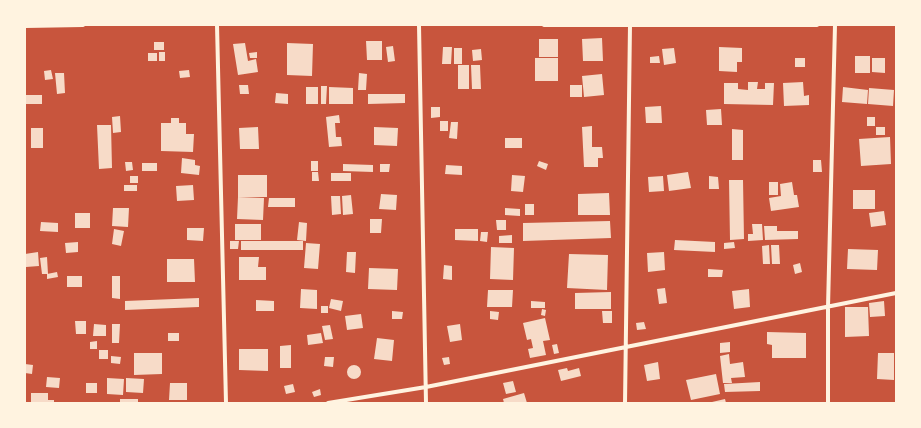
<!DOCTYPE html>
<style>
body{margin:0}
#map{position:relative;width:921px;height:428px;overflow:hidden;background:#c8553d;font-family:"Source Sans 3",sans-serif}
canvas{display:block}
.frame{position:absolute;inset:0;border:26px solid #fff3e0;pointer-events:none}
</style>
<div id="map">
<canvas width="921" height="428"></canvas>
<div class="frame"></div>
</div>
<script>
const ctx = document.querySelector('canvas').getContext('2d');
ctx.lineJoin = 'round';
function paint(path, color) {
  ctx.fillStyle = color;
  ctx.fill(path, 'evenodd');
}
function toPath(rows) {
  const path = new Path2D();
  for (const r of rows) {
    if (r.length === 3) {
      path.moveTo(r[0] + r[2], r[1]);
      path.arc(r[0], r[1], r[2], 0, 2 * Math.PI);
      continue;
    }
    path.moveTo(r[0], r[1]);
    for (let i = 2; i < r.length; i += 2) path.lineTo(r[i], r[i + 1]);
  }
  return path;
}
function strokePath(path, color, width, dash) {
  ctx.strokeStyle = color;
  ctx.lineWidth = width;
  ctx.lineCap = dash ? 'butt' : 'round';
  ctx.setLineDash(dash || []);
  ctx.stroke(path);
}
paint(toPath([
 [602,38,603,61,583,61,582,39],
 [539,39,558,39,558,57,539,57],
 [366,41,382,41,382,60,367,60],
 [154,42,164,42,164,50,154,50],
 [245,43,248,61,256,59,258,72,238,75,233,44],
 [287,43,313,44,312,76,287,75],
 [393,46,395,61,388,62,386,47],
 [443,47,452,47,451,64,442,64],
 [719,47,742,48,742,62,737,62,737,72,719,71],
 [454,48,462,48,462,64,454,64],
 [674,48,676,63,664,65,662,49],
 [481,49,482,60,473,61,472,50],
 [159,52,165,52,165,61,159,61],
 [257,52,257,58,250,58,249,53],
 [148,53,157,53,157,61,148,61],
 [659,56,660,63,650,63,650,57],
 [855,56,870,56,870,73,855,73],
 [535,58,558,58,558,81,535,81],
 [795,58,805,58,805,67,795,67],
 [872,58,885,58,885,73,872,72],
 [458,65,469,65,469,89,458,89],
 [471,65,480,65,481,89,472,89],
 [51,70,53,79,45,80,44,71],
 [189,70,190,77,180,78,179,71],
 [55,73,64,73,65,93,57,94],
 [359,73,367,74,366,90,358,90],
 [602,74,604,95,584,97,582,76],
 [748,82,758,82,757,89,765,89,765,83,774,83,773,105,724,104,724,83,738,83,738,89,748,90],
 [803,82,804,96,809,95,809,105,784,106,783,83],
 [239,85,248,85,249,94,240,94],
 [570,85,582,85,582,97,570,97],
 [321,86,327,86,326,104,321,104],
 [306,87,318,87,318,104,306,104],
 [329,87,353,88,353,104,329,104],
 [843,87,868,90,867,104,842,102],
 [869,88,894,90,893,106,868,104],
 [276,93,288,94,288,104,275,103],
 [368,94,405,94,405,103,368,104],
 [25,95,42,95,42,104,25,104],
 [661,106,662,123,646,123,645,107],
 [431,107,440,107,440,117,431,118],
 [721,109,722,125,707,125,706,110],
 [339,115,340,123,335,123,336,137,341,137,342,146,329,147,326,117],
 [120,116,121,132,113,133,112,117],
 [867,117,875,117,875,126,867,126],
 [171,118,179,118,179,123,186,123,186,134,194,134,193,152,161,151,161,123,171,123],
 [440,121,448,121,448,131,440,131],
 [451,122,458,122,457,139,449,138],
 [97,125,111,125,112,168,99,169],
 [592,126,592,147,602,147,603,158,598,158,598,167,584,167,582,127],
 [258,127,259,149,240,149,239,128],
 [374,127,398,128,397,146,374,145],
 [876,127,885,127,885,135,876,135],
 [31,128,43,128,43,148,31,148],
 [732,129,743,130,743,160,732,160],
 [890,137,891,164,861,166,859,139],
 [505,138,522,138,522,148,505,148],
 [182,158,195,160,195,165,200,166,199,175,181,173],
 [813,160,821,160,822,172,813,172],
 [311,161,318,161,318,171,311,171],
 [539,161,548,164,546,170,537,166],
 [125,162,132,162,133,170,126,171],
 [142,163,157,163,157,171,142,171],
 [343,164,373,165,373,172,343,171],
 [380,164,390,164,389,172,380,172],
 [446,165,462,166,462,175,445,174],
 [312,172,318,172,319,181,312,181],
 [688,172,691,188,669,191,667,175],
 [331,173,351,173,351,181,331,181],
 [238,175,267,175,267,197,238,197],
 [512,175,525,176,523,192,511,191],
 [130,176,138,176,138,183,130,183],
 [663,176,664,191,649,192,648,177],
 [709,176,718,177,719,189,709,189],
 [729,180,743,180,744,239,730,240],
 [769,182,778,182,778,195,769,195],
 [792,182,794,195,797,195,799,207,771,211,769,198,781,196,780,184],
 [124,185,137,185,137,191,124,191],
 [193,185,194,200,177,201,176,186],
 [853,190,875,190,875,209,853,209],
 [609,193,610,215,578,215,578,194],
 [381,194,397,195,396,210,379,209],
 [351,195,353,214,343,215,342,196],
 [331,196,340,196,341,214,332,215],
 [238,197,264,198,263,220,237,219],
 [269,198,295,198,295,207,268,207],
 [525,204,534,204,534,215,525,215],
 [113,208,129,208,128,227,112,226],
 [505,208,520,209,520,216,505,215],
 [884,211,886,225,871,227,869,213],
 [75,213,90,213,90,228,75,228],
 [370,219,382,219,381,233,370,233],
 [496,220,506,220,506,230,497,230],
 [610,221,611,238,523,241,523,223],
 [41,222,58,223,58,232,40,231],
 [299,222,307,223,306,241,297,240],
 [235,224,261,224,261,240,235,240],
 [752,224,762,224,763,240,748,241,748,234,753,234],
 [764,226,777,226,777,231,798,231,798,239,765,240],
 [187,228,204,228,203,241,187,240],
 [114,229,124,231,121,246,112,244],
 [455,229,478,229,478,241,455,240],
 [481,232,488,232,487,242,480,241],
 [512,235,512,243,499,243,499,236],
 [675,240,715,242,715,252,674,250],
 [230,241,239,241,238,249,230,249],
 [241,241,303,241,303,250,241,250],
 [78,242,78,252,66,253,65,243],
 [734,242,735,248,724,249,724,243],
 [306,243,320,244,318,269,304,268],
 [769,245,770,264,763,264,762,246],
 [771,245,779,245,780,264,772,264],
 [491,247,514,248,513,280,490,279],
 [848,249,878,250,877,270,847,269],
 [38,252,39,266,26,267,25,254],
 [347,252,356,252,355,273,346,272],
 [664,252,665,270,648,272,647,253],
 [569,254,608,255,607,290,567,288],
 [47,257,48,274,42,274,40,258],
 [239,257,259,257,258,267,266,267,266,280,239,280],
 [167,259,194,259,195,282,167,282],
 [800,263,802,272,795,274,793,265],
 [444,265,452,266,452,280,443,279],
 [369,268,398,269,397,290,368,289],
 [708,269,723,270,722,277,708,277],
 [57,272,58,277,47,279,47,274],
 [67,276,82,276,82,287,67,287],
 [112,276,120,276,120,299,112,298],
 [665,288,667,303,659,304,657,289],
 [301,289,317,290,317,309,300,308],
 [749,289,750,307,734,309,732,291],
 [488,290,513,290,512,307,487,307],
 [611,292,611,309,575,309,575,293],
 [199,298,199,307,125,310,125,301],
 [331,299,343,301,341,311,329,308],
 [256,300,274,301,274,311,256,311],
 [531,301,545,302,545,308,531,308],
 [884,301,885,316,870,317,869,303],
 [321,306,328,306,328,313,321,313],
 [845,307,868,307,869,336,845,337],
 [542,309,546,310,545,316,541,315],
 [392,311,403,312,402,319,392,319],
 [490,311,499,312,498,320,490,319],
 [602,311,612,311,612,323,603,323],
 [361,314,363,328,347,330,345,316],
 [545,318,550,340,543,341,546,355,530,358,528,349,533,348,531,339,527,340,523,323],
 [75,321,86,321,86,334,76,334],
 [644,322,646,329,637,330,636,323],
 [94,324,106,325,106,336,93,336],
 [112,324,120,324,119,343,112,343],
 [460,324,462,340,450,342,447,326],
 [330,325,333,339,325,340,322,326],
 [767,332,806,333,806,358,772,358,772,345,767,344],
 [168,333,179,333,179,341,168,341],
 [321,333,323,343,308,345,307,335],
 [377,338,394,340,392,361,374,359],
 [97,341,97,349,90,349,90,342],
 [730,342,730,352,720,353,720,343],
 [557,344,559,353,554,354,552,345],
 [291,345,291,368,280,368,280,346],
 [239,349,268,349,268,371,239,370],
 [99,350,108,350,108,359,99,359],
 [134,353,162,353,162,374,134,375],
 [878,353,894,353,894,380,877,379],
 [729,354,730,364,743,362,745,377,731,378,732,383,723,383,720,356],
 [111,356,121,357,120,364,111,363],
 [325,357,334,357,333,367,324,366],
 [449,357,450,364,444,365,442,358],
 [658,362,660,379,647,381,644,365],
 [25,364,33,365,32,374,25,373],
 [354,372,7],
 [567,368,568,371,579,368,581,376,561,381,558,370],
 [716,374,720,394,691,400,686,380],
 [47,377,60,378,59,388,46,387],
 [107,378,124,379,123,395,107,394],
 [126,378,144,379,143,393,126,392],
 [513,381,516,392,506,394,503,383],
 [760,382,760,391,725,392,724,384],
 [86,383,97,383,97,393,86,393],
 [170,383,187,383,187,400,169,400],
 [293,384,295,392,286,394,284,386],
 [320,389,321,395,314,397,312,392],
 [31,393,48,393,48,400,54,400,54,403,31,403],
 [524,393,527,403,504,403,503,399],
 [120,399,138,399,138,403,120,403],
 [725,399,726,403,712,403,712,402]
]), '#f7dbc8');
strokePath(toPath([
 [217,25,226,403],
 [419,25,426,403],
 [544,25,817,25],
 [25,26,83,25],
 [328,403,426,387,896,293],
 [625,403,630,25],
 [828,403,828,307,835,25]
]), '#fff3e0', 4);
</script>
